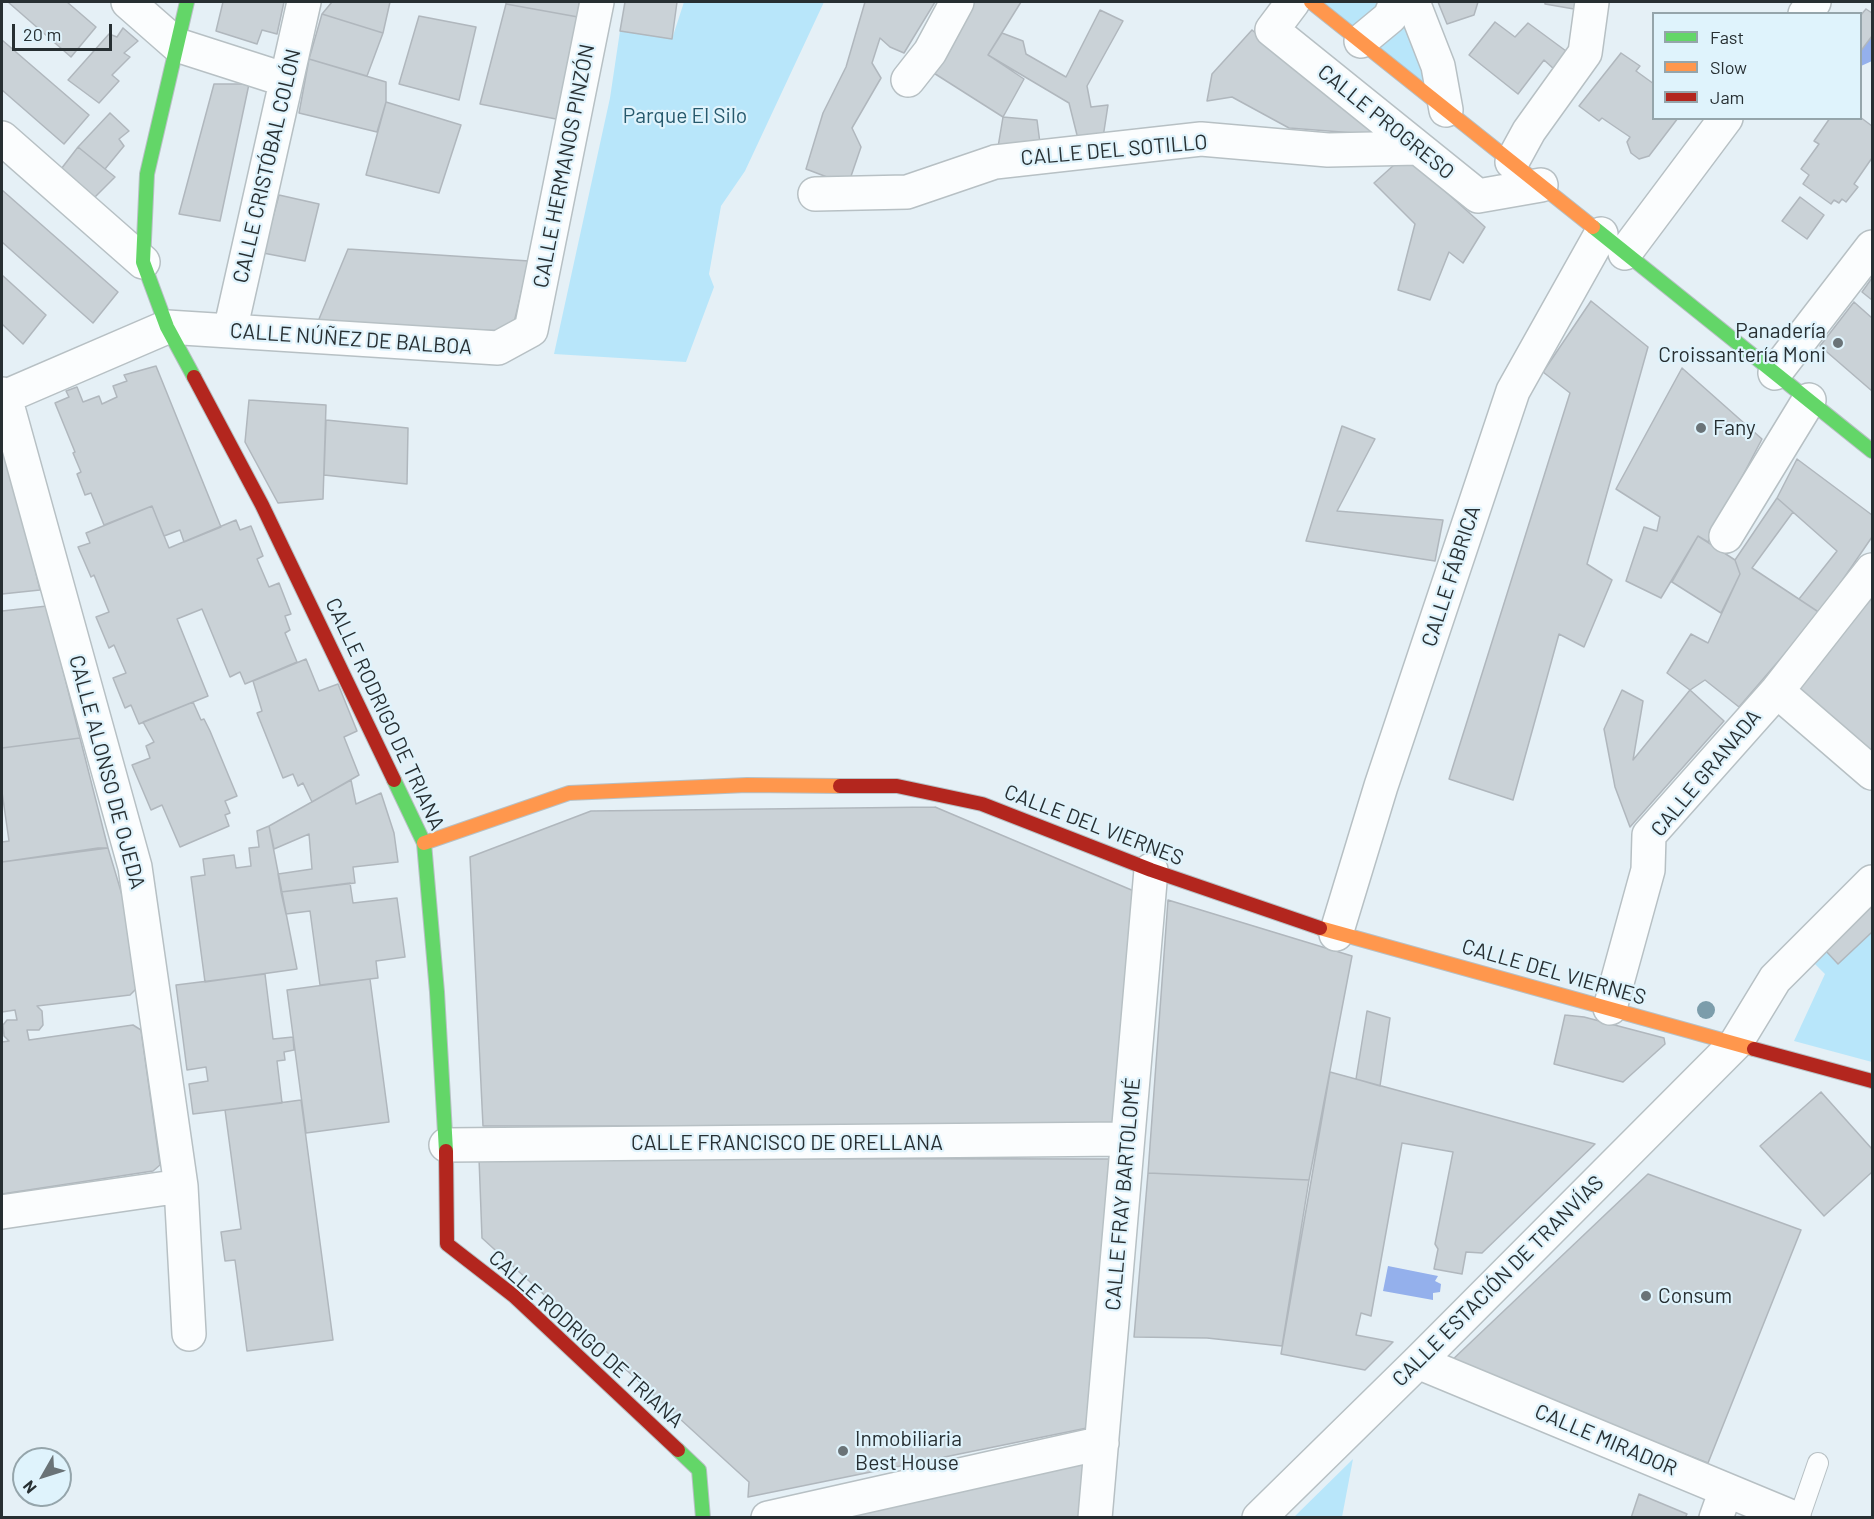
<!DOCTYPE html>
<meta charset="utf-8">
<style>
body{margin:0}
#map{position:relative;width:1874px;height:1519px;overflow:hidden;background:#e5f0f6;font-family:Barlow,sans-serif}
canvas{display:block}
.frame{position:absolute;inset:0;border:3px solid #272f32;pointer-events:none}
.legend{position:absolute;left:1652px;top:12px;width:210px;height:108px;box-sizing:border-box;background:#dff3fc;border:2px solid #95a5ab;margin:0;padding:8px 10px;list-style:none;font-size:18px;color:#272f32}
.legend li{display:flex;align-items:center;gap:12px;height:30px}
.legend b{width:30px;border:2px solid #95a5ab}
.north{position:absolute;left:12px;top:1447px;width:60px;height:60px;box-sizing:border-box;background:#dff3fc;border:2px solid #95a5ab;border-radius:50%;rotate:231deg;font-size:16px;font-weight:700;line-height:24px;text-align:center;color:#272f32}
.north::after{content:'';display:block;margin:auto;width:21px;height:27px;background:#6a7377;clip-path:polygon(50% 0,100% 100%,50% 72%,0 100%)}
.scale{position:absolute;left:12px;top:24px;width:100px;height:27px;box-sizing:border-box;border:3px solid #272f32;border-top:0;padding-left:8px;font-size:18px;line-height:21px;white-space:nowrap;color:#272f32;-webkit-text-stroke:4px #dff3fc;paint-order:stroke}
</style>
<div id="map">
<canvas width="1874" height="1519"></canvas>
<div class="frame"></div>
<ul class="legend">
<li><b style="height:8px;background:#63d668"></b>Fast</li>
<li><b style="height:8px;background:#ff974d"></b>Slow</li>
<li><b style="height:8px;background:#b3261e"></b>Jam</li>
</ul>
<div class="north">N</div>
<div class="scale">20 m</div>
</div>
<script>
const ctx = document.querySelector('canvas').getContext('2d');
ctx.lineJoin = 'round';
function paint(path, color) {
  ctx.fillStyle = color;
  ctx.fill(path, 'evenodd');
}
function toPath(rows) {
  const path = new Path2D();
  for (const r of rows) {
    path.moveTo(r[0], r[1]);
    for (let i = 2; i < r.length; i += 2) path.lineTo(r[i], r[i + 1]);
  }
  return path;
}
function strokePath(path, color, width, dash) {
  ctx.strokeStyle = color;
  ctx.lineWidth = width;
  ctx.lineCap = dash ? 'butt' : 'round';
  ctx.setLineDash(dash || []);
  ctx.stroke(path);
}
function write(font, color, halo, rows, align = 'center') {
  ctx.font = font + ' Barlow,sans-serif';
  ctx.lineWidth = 4.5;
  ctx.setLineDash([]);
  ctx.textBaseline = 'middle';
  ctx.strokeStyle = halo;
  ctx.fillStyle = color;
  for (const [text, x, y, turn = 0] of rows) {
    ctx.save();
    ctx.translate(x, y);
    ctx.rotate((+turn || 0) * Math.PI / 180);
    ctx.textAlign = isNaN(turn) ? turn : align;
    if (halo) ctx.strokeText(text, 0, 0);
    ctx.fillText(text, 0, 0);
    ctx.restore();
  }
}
paint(toPath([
 [684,2,824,2,745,171,721,206,709,274,714,287,686,362,554,354,610,98,620,31,672,39],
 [1311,2,1413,2,1446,110],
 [1872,901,1872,1062,1794,1041,1825,974,1810,959],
 [1353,1459,1342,1517,1294,1517]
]), '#b8e6fa');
paint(toPath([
 [1872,34,1872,61,1861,66,1861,47],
 [1388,1266,1438,1276,1435,1281,1441,1284,1440,1292,1433,1293,1433,1300,1383,1291]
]), '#94b0ec');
const building = toPath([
 [8,2,67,2,96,27,71,57,8,2],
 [223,2,284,2,277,34,262,30,257,44,216,31,223,2],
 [332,2,390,2,383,33,322,14,332,2],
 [506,2,579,2,578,17,506,4,506,2],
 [625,2,677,2,672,39,620,31,625,2],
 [865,2,935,2,904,53,890,47,880,38,872,63,881,78,852,128,861,147,848,185,806,169,823,113,846,67,865,2],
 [969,2,1021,2,988,55,1024,79,1003,117,929,70,969,2],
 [1438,2,1478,2,1474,15,1447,24,1438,2],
 [1545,2,1575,2,1574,9,1545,4,1545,2],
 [506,4,578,17,561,120,480,104,506,4],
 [1866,9,1872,13,1872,36,1860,52,1860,16,1866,9],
 [1100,10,1123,21,1087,86,1091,107,1108,105,1102,144,1080,147,1069,103,988,55,1002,33,1023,41,1026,54,1066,77,1100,10],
 [322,14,383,33,367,76,309,59,322,14],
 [419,16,476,27,459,100,399,84,419,16],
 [1495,22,1515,37,1528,23,1566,51,1555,70,1544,60,1518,94,1469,55,1495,22],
 [123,28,138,41,124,53,130,57,112,75,119,81,99,103,68,80,109,34,117,37,123,28],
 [1252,30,1381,135,1289,128,1232,97,1207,101,1212,74,1252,30],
 [2,40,89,115,64,144,2,90,2,40],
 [1621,53,1640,66,1636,71,1654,84,1654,118,1678,118,1649,156,1639,159,1631,153,1627,142,1630,137,1602,118,1599,121,1579,106,1621,53],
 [309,59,386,82,386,102,377,132,299,113,309,59],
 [214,84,249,84,220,221,179,214,214,84],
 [386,102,461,125,439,193,366,175,386,102],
 [110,113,129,131,119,139,124,146,105,169,78,147,110,113],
 [1003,117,1037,120,1040,143,998,147,1003,117],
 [1860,117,1872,126,1872,158,1854,184,1858,187,1846,202,1842,199,1839,203,1834,200,1831,204,1803,184,1809,175,1801,169,1819,144,1814,141,1830,118,1860,117],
 [78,147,115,177,93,199,58,173,78,147],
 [1405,155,1485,227,1463,263,1449,252,1430,300,1398,290,1415,224,1374,183,1405,155],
 [2,190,118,292,93,323,2,242,2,190],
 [279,195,319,204,305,261,263,253,279,195],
 [1800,197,1824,215,1807,239,1782,221,1800,197],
 [348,249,529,261,512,331,324,326,319,319,348,249],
 [2,275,46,315,23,344,2,324,2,275],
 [1872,278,1872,300,1862,292,1872,278],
 [1591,301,1648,347,1587,564,1612,580,1584,647,1559,634,1513,800,1449,779,1570,393,1543,372,1591,301],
 [1854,302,1872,318,1872,391,1820,346,1854,302],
 [156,366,221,527,184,542,180,530,164,536,152,506,104,525,91,493,85,495,77,474,81,472,73,453,75,452,55,403,69,397,66,391,77,387,83,402,99,396,102,404,117,397,113,386,127,381,124,375,156,366],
 [1682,368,1762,439,1708,542,1698,536,1661,598,1626,581,1644,527,1657,531,1660,517,1616,489,1682,368],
 [249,400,326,405,323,499,278,503,245,442,249,400],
 [326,420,408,428,407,484,324,475,326,420],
 [1342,426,1375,439,1337,511,1443,520,1435,561,1306,541,1342,426],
 [2,430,40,590,2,594,2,430],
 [1797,459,1872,515,1872,537,1820,613,1799,599,1837,551,1777,498,1797,459],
 [1777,498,1793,512,1752,568,1820,613,1739,707,1705,680,1690,690,1667,673,1691,634,1708,643,1740,574,1735,560,1777,498],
 [152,506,169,548,236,520,240,530,251,526,263,556,257,559,269,587,279,583,291,614,285,616,290,630,285,633,297,662,245,684,240,672,230,677,202,609,177,619,208,696,139,724,131,705,125,708,113,678,126,673,114,645,109,648,96,617,109,612,94,575,91,577,78,547,90,543,86,533,152,506],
 [1698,536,1735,560,1740,574,1721,613,1672,582,1698,536],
 [1872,598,1872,754,1794,688,1872,598],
 [47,606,80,738,2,748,2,611,47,606],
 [306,659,319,691,338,684,357,731,344,737,359,775,312,802,303,783,298,786,293,774,283,778,257,713,262,711,253,681,306,659],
 [1622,690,1643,701,1633,760,1690,690,1724,721,1630,827,1615,787,1604,729,1622,690],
 [193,702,201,720,204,719,210,731,237,796,225,801,230,813,225,815,229,826,180,847,162,805,151,810,132,765,150,758,146,746,154,742,143,722,193,702],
 [80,738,108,848,2,862,2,842,9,841,2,792,2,748,80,738],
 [351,780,356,804,381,793,394,833,398,862,353,867,355,883,281,892,278,874,312,869,309,834,274,849,269,826,351,780],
 [935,807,1141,894,1120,1126,483,1126,470,857,591,811,935,807],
 [269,826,297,969,205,982,191,877,205,875,203,859,234,855,236,868,251,866,249,848,259,847,257,831,269,826],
 [98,848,108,848,125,905,136,989,130,995,37,1006,42,1011,43,1025,39,1030,27,1030,29,1040,133,1025,141,1030,160,1165,153,1171,2,1194,2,1042,9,1041,4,1036,3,1025,7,1020,17,1020,15,1010,2,1012,2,862,98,848],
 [350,883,353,903,397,898,405,957,376,961,378,978,320,985,310,911,286,914,281,892,350,883],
 [1168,900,1352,956,1309,1180,1148,1173,1168,900],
 [1872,906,1872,932,1838,964,1825,950,1872,906],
 [265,974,273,1039,293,1037,294,1050,284,1052,285,1060,277,1061,282,1103,193,1114,189,1084,208,1081,206,1067,187,1070,176,985,265,974],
 [370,979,389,1122,306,1133,287,990,370,979],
 [1367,1011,1390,1018,1380,1086,1356,1079,1367,1011],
 [1565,1015,1584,1017,1664,1038,1665,1044,1623,1082,1554,1064,1565,1015],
 [1330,1072,1595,1144,1482,1253,1466,1252,1462,1274,1434,1269,1438,1249,1435,1244,1453,1152,1402,1143,1371,1316,1361,1313,1356,1335,1393,1342,1365,1370,1281,1354,1330,1072],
 [1821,1092,1872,1149,1872,1172,1824,1216,1760,1146,1821,1092],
 [301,1100,333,1340,247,1351,235,1260,225,1261,221,1232,241,1229,225,1110,301,1100],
 [479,1158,1110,1159,1087,1428,748,1497,749,1482,482,1238,479,1158],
 [1148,1173,1309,1180,1282,1346,1207,1338,1134,1337,1148,1173],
 [1648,1174,1801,1230,1708,1463,1449,1363,1648,1174],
 [1087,1458,1083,1518,805,1518,1087,1458],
 [1639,1494,1687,1514,1685,1518,1631,1518,1639,1494]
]);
paint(building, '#cad2d7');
strokePath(building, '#b0b7bd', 1.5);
const lane = toPath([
 [1799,1518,1818,1463]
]);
const street = toPath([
 [128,2,177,45,286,80],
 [1293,2,1272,30,1478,196,1541,185],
 [1413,2,1438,66,1446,110],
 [1805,14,1814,2],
 [1361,41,1390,17,1396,2],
 [908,80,930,52,957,2],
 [2,138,143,262],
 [1512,162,1529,131,1585,53,1592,2],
 [815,194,907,192,995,162,1201,139,1328,150,1418,148],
 [1625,253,1726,118],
 [230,331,304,2],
 [1775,373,1872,247],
 [2,394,5,397,135,867,181,1186,189,1334],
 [2,398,167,327,498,348,531,330,597,2],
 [1726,536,1809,400],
 [1777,691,1872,773],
 [1336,934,1381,786,1513,391,1601,234],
 [1610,1008,1648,870,1649,835,1777,691,1872,570],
 [446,1145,1127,1139],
 [2,1212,181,1186],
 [1418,1362,1794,1518],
 [768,1518,1102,1443],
 [1095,1518,1151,870],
 [1259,1518,1418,1362,1736,1043,1775,979,1872,882],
 [1716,1518,1726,1490]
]);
const fast = toPath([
 [187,2,147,174,143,262,167,327,194,377],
 [1593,227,1872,451],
 [394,780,424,843,437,992,446,1151],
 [678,1450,699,1470,703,1518]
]);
const slow = toPath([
 [1311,2,1593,227],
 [424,843,569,793,747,785,840,786],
 [1320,928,1754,1049]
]);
const jam = toPath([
 [194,377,262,505,394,780],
 [840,786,897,786,982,804,1151,870,1320,928],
 [1754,1049,1872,1081],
 [446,1151,447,1244,514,1296,678,1450]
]);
strokePath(lane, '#b7c0c4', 22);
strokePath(street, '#b7c0c4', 36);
strokePath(fast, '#b7c0c4', 16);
strokePath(slow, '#b7c0c4', 16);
strokePath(jam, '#b7c0c4', 16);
strokePath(lane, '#fbfdfe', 20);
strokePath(street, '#fbfdfe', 33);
strokePath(fast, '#63d668', 14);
strokePath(slow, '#ff974d', 14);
strokePath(jam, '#b3261e', 14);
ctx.fillStyle = '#7c9dab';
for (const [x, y] of [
 [1706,1010]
]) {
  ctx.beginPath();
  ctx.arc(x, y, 9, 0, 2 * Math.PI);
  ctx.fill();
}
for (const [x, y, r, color] of [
 [1838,343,6,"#6a7377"],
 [1701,428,6,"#6a7377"],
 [1646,1296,6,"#6a7377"],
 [843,1451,6,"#6a7377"]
]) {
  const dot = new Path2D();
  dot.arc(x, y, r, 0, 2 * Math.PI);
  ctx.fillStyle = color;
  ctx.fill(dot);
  strokePath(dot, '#dff3fc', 2);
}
write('21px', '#26596d', '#dff3fc', [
 ["Parque El Silo",685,116]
]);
write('21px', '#272f32', '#dff3fc', [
 ["CALLE PROGRESO",1386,122,39],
 ["CALLE DEL SOTILLO",1114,150,-5],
 ["CALLE CRISTÓBAL COLÓN",267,166,-77],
 ["CALLE HERMANOS PINZÓN",564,166,-79],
 ["CALLE NÚÑEZ DE BALBOA",351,339,4],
 ["CALLE FÁBRICA",1451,576,-72],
 ["CALLE RODRIGO DE TRIANA",385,714,65],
 ["CALLE ALONSO DE OJEDA",107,772,75],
 ["CALLE GRANADA",1706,773,-50],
 ["CALLE DEL VIERNES",1094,825,21],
 ["CALLE DEL VIERNES",1554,972,16],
 ["CALLE FRANCISCO DE ORELLANA",787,1143],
 ["CALLE FRAY BARTOLOMÉ",1123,1194,-85],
 ["CALLE ESTACIÓN DE TRANVÍAS",1498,1281,-45],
 ["CALLE RODRIGO DE TRIANA",586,1339,42],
 ["CALLE MIRADOR",1606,1440,23]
]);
write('21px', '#272f32', '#dff3fc', [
 ["Panadería",1826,331,"right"],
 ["Croissantería Moni",1826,355,"right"],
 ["Fany",1713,428],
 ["Consum",1658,1296],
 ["Inmobiliaria",855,1439],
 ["Best House",855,1463]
], 'left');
</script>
